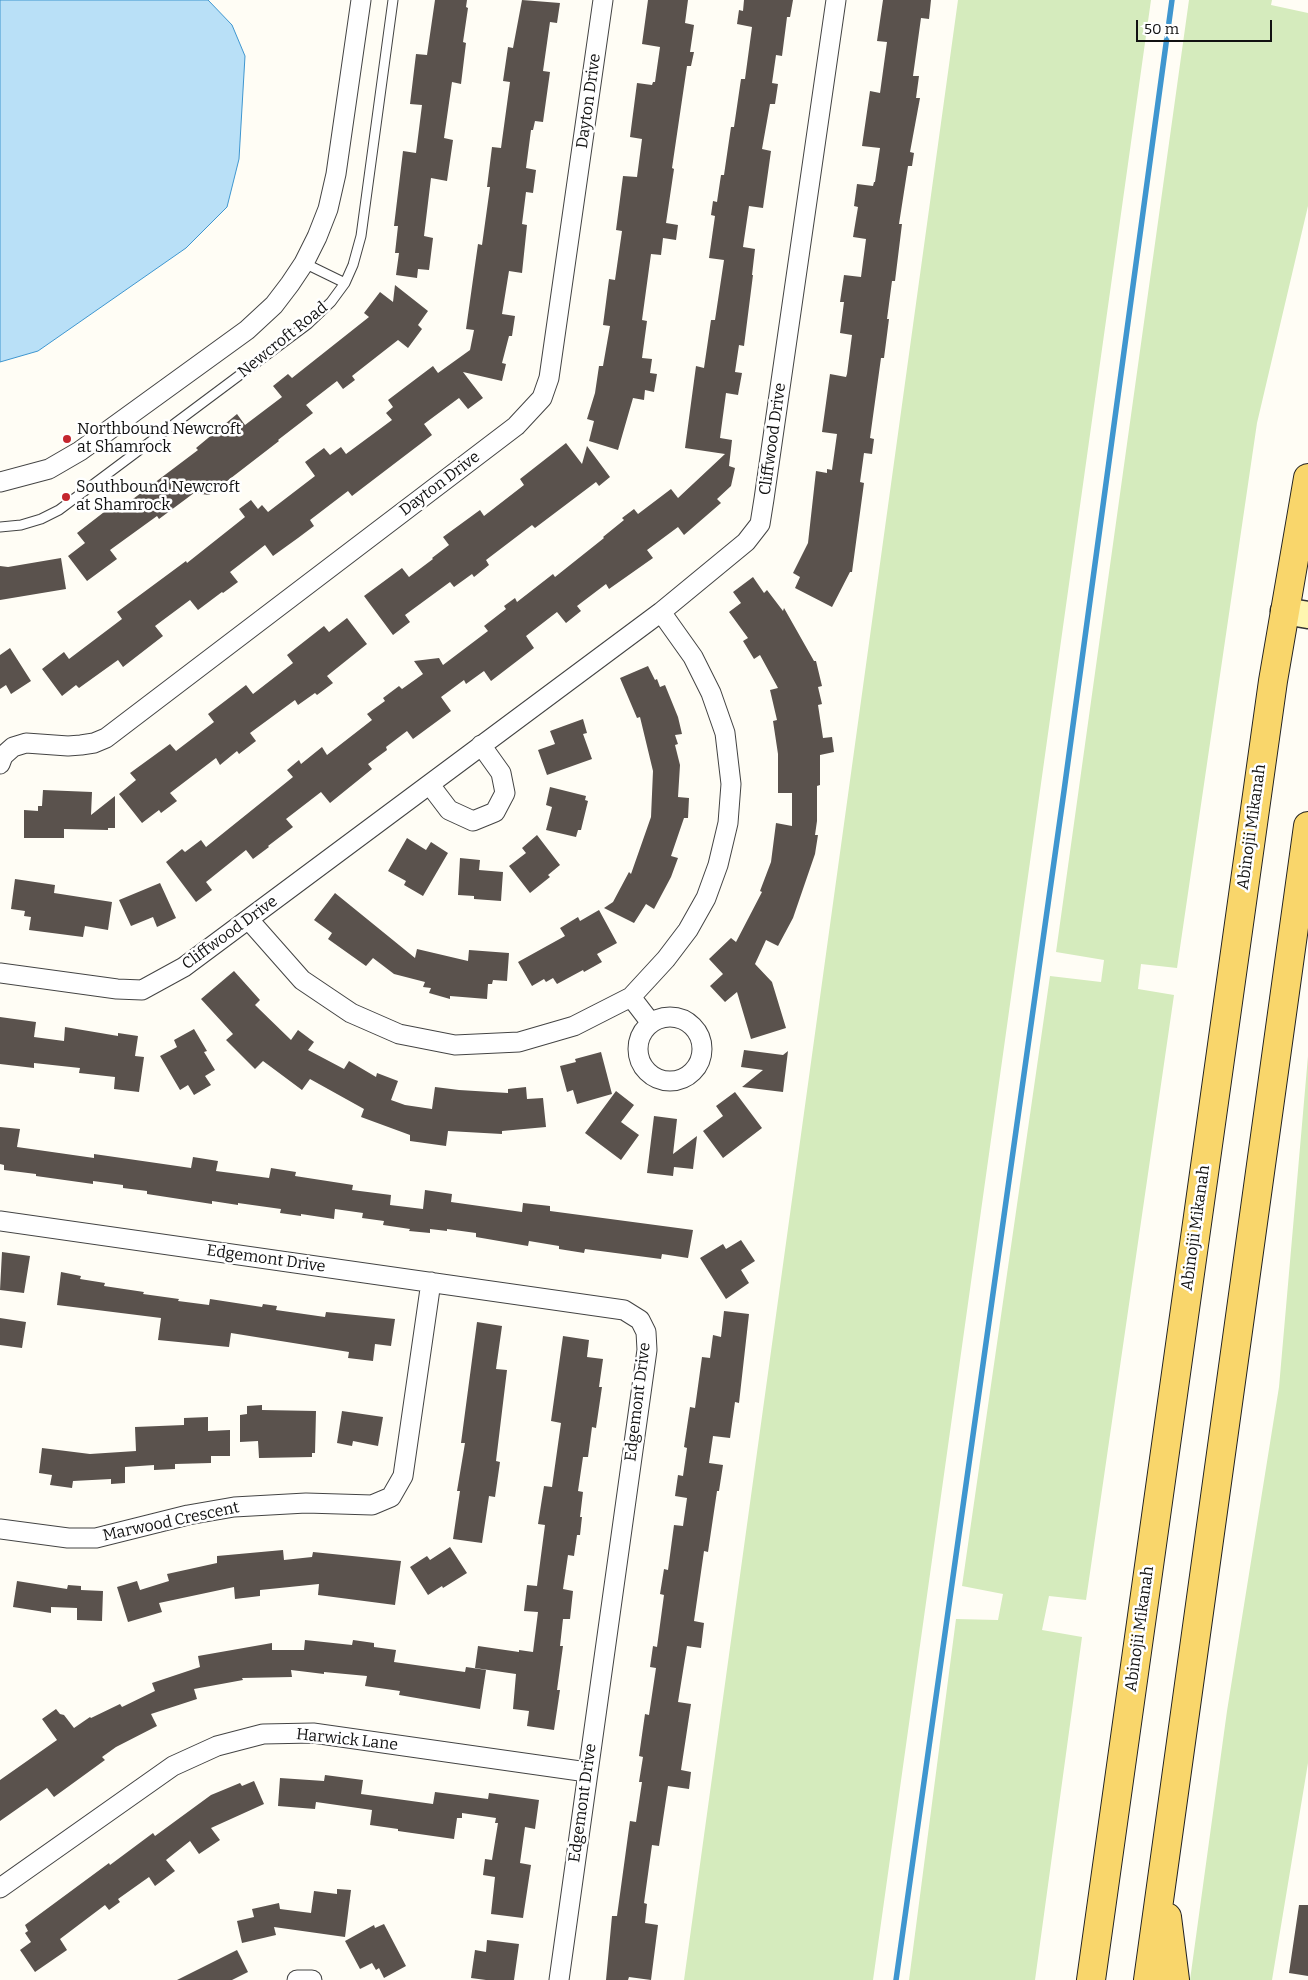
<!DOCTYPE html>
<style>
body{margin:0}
#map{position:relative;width:1308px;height:1980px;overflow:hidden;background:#fffdf5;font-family:Bitter,serif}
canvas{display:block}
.scale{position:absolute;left:1136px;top:20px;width:136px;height:22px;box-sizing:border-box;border:2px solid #111;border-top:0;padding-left:6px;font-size:15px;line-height:18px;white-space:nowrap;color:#111;-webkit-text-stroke:4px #fff;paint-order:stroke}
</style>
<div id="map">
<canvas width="1308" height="1980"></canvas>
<div class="scale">50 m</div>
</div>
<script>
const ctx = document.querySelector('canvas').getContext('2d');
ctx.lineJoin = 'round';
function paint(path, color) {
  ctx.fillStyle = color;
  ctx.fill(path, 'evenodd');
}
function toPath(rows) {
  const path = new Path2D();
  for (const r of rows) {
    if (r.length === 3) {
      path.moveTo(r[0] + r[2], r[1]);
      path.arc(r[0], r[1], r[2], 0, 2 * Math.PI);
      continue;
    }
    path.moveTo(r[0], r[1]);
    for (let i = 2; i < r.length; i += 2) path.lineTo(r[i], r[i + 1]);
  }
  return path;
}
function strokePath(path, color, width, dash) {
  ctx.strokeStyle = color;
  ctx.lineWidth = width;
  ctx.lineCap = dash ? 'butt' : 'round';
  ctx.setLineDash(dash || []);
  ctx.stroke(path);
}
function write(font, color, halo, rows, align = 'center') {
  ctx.font = font + ' Bitter,serif';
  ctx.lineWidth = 5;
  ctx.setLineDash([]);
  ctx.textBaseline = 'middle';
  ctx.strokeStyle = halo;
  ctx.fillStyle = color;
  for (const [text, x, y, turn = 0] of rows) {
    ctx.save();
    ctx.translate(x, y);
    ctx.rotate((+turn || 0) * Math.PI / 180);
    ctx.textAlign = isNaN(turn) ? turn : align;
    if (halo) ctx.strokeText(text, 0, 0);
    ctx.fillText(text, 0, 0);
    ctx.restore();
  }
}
paint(toPath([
 [958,0,1151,0,873,1980,684,1980],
 [1189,0,1272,0,1271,5,1308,13,1308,206,1257,423,1177,968,1141,964,1138,989,1174,995,1086,1600,1049,1596,1042,1630,1082,1637,1035,1980,909,1980,956,1619,998,1620,1003,1594,962,1586,1050,976,1101,982,1104,960,1056,952],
 [1308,1056,1308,1763,1272,1980,1190,1980,1227,1711,1279,1387]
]), '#d5ebbd');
const water = toPath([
 [0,0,208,0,232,25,245,56,239,159,227,207,186,248,38,351,0,362,0,0]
]);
paint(water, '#b9e0f7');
strokePath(water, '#3f96cf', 1);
strokePath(toPath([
 [896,1980,1064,791,1172,0]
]), '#3f96cf', 5.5);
paint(toPath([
 [435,0,467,0,466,7,468,8,463,42,466,43,461,84,452,82,444,138,453,140,447,181,431,178,424,236,433,238,429,270,418,269,417,278,396,275,399,253,395,253,398,226,394,226,403,151,416,153,422,105,410,104,416,54,427,55],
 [522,0,560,3,557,23,550,22,543,71,550,72,543,122,535,121,533,130,531,130,526,168,536,170,533,193,526,192,522,224,527,225,522,273,509,271,502,314,515,316,512,336,509,336,502,363,506,364,502,381,463,372,483,398,468,409,459,398,424,424,432,435,352,496,348,491,310,520,314,526,298,538,273,556,265,545,230,572,238,582,223,593,222,592,198,610,190,600,155,626,163,636,123,667,118,660,79,688,76,685,62,696,42,669,64,652,69,659,122,619,117,612,186,561,187,563,245,517,239,509,251,500,258,509,262,505,268,512,315,476,305,462,324,448,330,455,341,447,346,454,392,420,386,413,393,407,388,400,433,366,438,373,470,350,474,330,466,329,478,244,482,245,490,187,487,187,492,147,501,148,510,82,503,81,508,47,513,48],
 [648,0,688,0,685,23,694,25,690,52,694,52,691,66,687,66,672,168,674,169,666,223,678,225,676,240,663,238,661,255,651,254,642,320,647,321,642,358,652,359,650,373,657,374,654,392,645,390,644,400,633,398,618,450,589,441,594,421,587,419,595,393,599,366,603,366,610,326,603,325,609,279,615,280,622,231,616,230,623,176,637,177,642,139,630,137,637,83,652,85,653,82,655,82,660,47,642,44],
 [744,0,793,0,790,17,787,17,782,56,776,55,772,83,778,84,775,104,770,104,762,149,771,151,763,208,749,206,743,247,755,249,752,275,753,275,744,346,739,345,735,372,742,373,738,395,726,393,720,438,732,440,729,466,735,468,731,486,717,499,721,503,684,535,678,527,647,550,653,558,609,589,606,584,577,606,581,611,566,623,557,612,526,636,534,648,491,681,484,671,466,684,464,680,441,697,451,711,413,739,407,731,386,747,387,750,368,764,372,769,330,803,321,792,286,819,293,827,268,846,269,847,253,859,246,850,206,882,212,890,196,902,166,862,182,849,185,852,201,840,206,847,293,777,287,770,299,760,301,764,322,747,327,755,372,720,367,714,385,701,383,698,399,686,402,689,423,674,414,661,439,658,443,665,488,631,484,626,506,609,504,606,515,598,517,602,553,574,555,577,604,538,603,537,624,520,622,518,634,509,638,514,671,489,678,498,725,454,685,448,696,366,704,368,711,320,715,320,724,260,709,258,715,216,711,215,713,201,717,202,721,175,724,175,731,127,734,127,741,79,745,79,752,27,737,24,739,10,743,11],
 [883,0,931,0,929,19,921,18,913,76,919,76,916,98,920,98,910,152,914,153,912,166,908,166,899,224,902,224,895,281,892,281,887,319,889,319,884,358,881,358,870,438,874,439,872,454,864,453,860,482,864,483,852,572,850,572,832,607,795,588,800,577,793,573,808,543,816,471,827,473,827,469,832,470,837,434,822,432,830,374,846,377,847,374,852,335,840,333,844,302,840,302,844,275,861,277,866,239,853,237,858,207,854,206,857,184,873,186,874,182,875,182,880,148,862,146,870,91,880,93,887,42,877,41],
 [395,285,428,311,418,325,422,329,408,348,398,340,352,376,355,380,343,389,337,381,306,405,313,413,278,440,279,441,209,495,194,493,159,519,157,516,110,550,117,559,87,581,68,556,85,543,77,533,117,502,121,508,198,450,196,448,237,414,245,425,282,397,273,386,288,374,292,378,369,317,364,313,380,292,393,302],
 [566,443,582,464,587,446,610,477,599,486,596,482,535,528,532,525,486,560,489,565,474,577,472,574,454,587,450,582,405,615,410,622,393,635,364,596,402,568,409,577,433,559,432,558,449,545,443,537,480,510,484,516,524,485,520,479],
 [61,558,66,589,0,600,0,566,8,567],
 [753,577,764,593,767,590,783,611,784,608,814,661,816,661,822,686,818,687,822,704,818,705,823,738,832,737,834,752,820,755,820,785,817,786,817,821,815,835,818,835,815,854,793,918,778,946,766,940,755,964,772,982,786,1028,751,1039,737,992,725,1002,710,986,723,974,709,959,731,938,736,942,762,892,760,891,771,862,776,823,792,826,792,793,778,793,778,754,773,721,777,720,770,690,778,688,760,655,754,659,743,641,748,638,729,612,741,603,733,592],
 [347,618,367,644,327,676,333,683,317,695,315,693,298,705,295,700,250,733,256,741,239,754,237,751,220,765,216,758,170,793,177,801,161,813,159,810,142,823,119,794,136,780,130,773,170,744,176,751,214,722,208,714,246,685,253,694,293,663,287,655,324,626,329,632],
 [10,648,31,681,11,694,6,685,0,689,0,655],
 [648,666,655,680,657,679,660,687,665,685,678,717,682,734,675,735,678,744,675,745,680,765,678,797,689,798,688,818,684,818,671,856,678,858,671,877,654,909,646,904,634,923,604,908,613,902,629,872,631,874,651,817,653,771,640,717,637,718,620,678],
 [583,719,587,733,583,734,592,759,547,775,538,750,555,744,550,731],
 [550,787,586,796,585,800,588,801,581,830,578,830,576,837,546,830,552,807,546,805],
 [43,790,92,792,91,815,115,796,115,828,108,828,108,830,64,829,64,838,24,838,24,810,38,811,38,806,42,806],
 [537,835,560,865,548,875,550,877,530,893,509,866,526,853,522,848],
 [407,838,426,850,431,842,448,853,423,896,404,885,406,881,388,871],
 [460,858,480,860,479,870,503,872,501,901,474,899,474,896,458,895],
 [15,879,55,885,54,893,112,902,108,930,85,926,83,937,29,930,31,917,24,916,25,911,11,909],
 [160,883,176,918,157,927,153,917,131,926,119,900],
 [335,893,415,958,417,949,468,961,469,950,509,953,507,981,493,980,492,984,488,984,487,999,450,996,450,999,429,993,431,988,423,987,425,982,394,974,373,958,366,966,328,939,332,933,314,920],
 [599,910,617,943,597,954,602,962,584,972,583,970,557,984,553,978,546,982,544,979,532,986,518,962,565,936,560,928,578,917,580,921],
 [234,971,260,1000,255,1005,291,1040,298,1030,314,1042,308,1050,344,1069,349,1061,376,1077,377,1073,398,1081,391,1100,405,1105,432,1109,435,1087,459,1090,508,1093,508,1089,526,1087,527,1099,543,1098,546,1127,502,1131,502,1134,448,1131,446,1146,410,1141,410,1135,361,1117,364,1109,310,1079,302,1090,263,1061,255,1069,226,1040,233,1034,201,999],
 [0,1017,36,1022,34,1037,64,1041,65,1027,118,1036,118,1033,138,1036,135,1056,144,1057,139,1092,114,1089,115,1077,79,1073,80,1068,34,1063,34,1068,0,1064],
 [194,1029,207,1051,204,1052,215,1070,205,1076,211,1085,194,1095,188,1085,180,1090,160,1056,177,1047,174,1040],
 [744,1050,783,1055,788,1051,783,1092,742,1087,763,1070,741,1067],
 [601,1052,612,1094,577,1104,573,1090,567,1092,560,1066,576,1062,575,1059],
 [616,1091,634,1105,621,1122,639,1135,621,1160,585,1133],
 [735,1092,762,1128,723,1158,703,1131,723,1116,716,1106],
 [654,1116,677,1119,673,1154,697,1136,693,1169,674,1167,673,1176,647,1173],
 [0,1127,20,1129,17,1147,94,1158,94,1154,191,1168,193,1157,218,1161,216,1171,269,1178,271,1168,296,1172,295,1176,353,1185,352,1190,391,1195,390,1205,423,1209,425,1190,452,1194,451,1202,522,1212,523,1203,550,1206,550,1211,693,1230,688,1258,662,1254,661,1259,585,1249,584,1253,559,1249,559,1246,529,1241,528,1246,476,1237,476,1233,447,1229,447,1231,430,1229,430,1233,409,1231,410,1229,383,1225,384,1221,362,1218,363,1213,335,1209,334,1219,301,1214,301,1216,280,1213,281,1209,238,1203,238,1205,212,1201,212,1204,147,1194,147,1191,123,1188,123,1185,93,1181,93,1184,36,1176,36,1174,4,1170,4,1165,0,1164],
 [741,1240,755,1261,741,1270,749,1283,726,1299,700,1258,723,1244,726,1249],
 [2,1252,30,1256,24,1293,0,1290],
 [61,1272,81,1276,80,1279,105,1283,104,1286,144,1292,143,1294,179,1299,178,1301,209,1305,210,1299,262,1307,263,1304,277,1306,276,1310,325,1317,326,1312,395,1319,391,1346,375,1344,373,1361,348,1358,349,1352,231,1333,229,1347,158,1340,161,1318,57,1305],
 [724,1311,749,1314,739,1403,735,1402,730,1438,713,1436,709,1463,723,1465,719,1491,717,1491,708,1552,704,1551,694,1621,704,1623,701,1648,687,1646,678,1702,691,1704,681,1770,691,1772,689,1789,668,1786,659,1846,652,1845,644,1903,647,1904,645,1923,658,1925,651,1980,629,1977,628,1980,606,1980,612,1916,617,1916,630,1821,636,1822,642,1782,639,1782,643,1757,639,1756,645,1714,649,1715,656,1668,650,1667,653,1646,657,1647,664,1595,660,1594,664,1569,668,1570,674,1525,683,1526,687,1498,675,1496,678,1475,683,1476,687,1448,684,1447,690,1407,695,1408,702,1357,710,1358,713,1335,721,1337],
 [0,1318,26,1322,22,1348,0,1345],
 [477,1322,502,1326,496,1369,507,1370,496,1461,500,1462,495,1497,489,1496,482,1543,453,1539,460,1491,457,1491,465,1443,461,1443],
 [563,1336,589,1340,587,1357,603,1359,599,1387,602,1387,596,1428,592,1427,588,1457,583,1457,578,1491,583,1492,580,1517,582,1517,580,1535,577,1535,574,1556,568,1555,563,1589,573,1591,570,1619,563,1619,560,1646,563,1646,557,1690,560,1690,554,1730,527,1726,529,1711,513,1709,516,1674,475,1668,478,1646,519,1652,519,1650,533,1652,538,1612,524,1611,527,1585,537,1586,545,1525,538,1524,544,1486,552,1487,561,1423,551,1421],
 [262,1405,262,1410,316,1411,315,1453,312,1453,312,1457,259,1458,258,1441,240,1442,240,1415,247,1414,247,1406],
 [342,1411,383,1417,378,1446,353,1441,352,1446,337,1443],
 [208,1417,208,1431,230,1430,230,1456,211,1456,211,1463,175,1464,175,1469,154,1470,154,1465,125,1467,125,1483,111,1484,111,1479,73,1481,72,1488,50,1485,52,1475,39,1473,42,1448,90,1454,136,1451,135,1427,184,1425,184,1418],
 [450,1547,467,1573,443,1588,442,1586,428,1595,410,1567,427,1556,430,1560],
 [283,1550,284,1560,312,1557,313,1552,401,1561,395,1605,318,1595,319,1584,260,1590,260,1596,235,1599,234,1587,159,1603,162,1612,128,1622,117,1587,137,1581,140,1590,169,1581,167,1574,217,1563,217,1556],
 [17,1581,67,1589,68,1585,81,1586,81,1590,103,1591,102,1621,77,1620,77,1608,51,1607,51,1613,13,1607],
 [305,1640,352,1645,353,1640,374,1643,374,1647,396,1650,394,1662,465,1672,466,1667,486,1670,480,1709,399,1695,400,1691,365,1686,367,1676,324,1672,324,1674,291,1670,292,1677,242,1678,243,1680,194,1689,197,1699,151,1714,157,1726,116,1747,102,1757,105,1760,54,1797,47,1788,0,1821,0,1780,57,1740,42,1719,56,1709,60,1714,64,1715,74,1728,90,1717,91,1718,120,1704,122,1707,155,1691,152,1683,200,1667,198,1656,272,1643,272,1650,304,1650],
 [325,1775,363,1780,361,1794,433,1804,435,1792,488,1799,489,1793,539,1800,535,1829,525,1827,520,1863,531,1865,523,1918,491,1914,495,1877,483,1875,485,1859,492,1860,498,1823,495,1823,496,1818,462,1813,462,1818,457,1818,454,1839,398,1831,398,1829,370,1825,372,1810,316,1802,315,1809,278,1806,280,1778,324,1781],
 [254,1781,264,1804,211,1828,220,1840,199,1854,190,1841,166,1860,175,1871,155,1886,149,1877,118,1899,120,1902,109,1910,105,1905,60,1939,67,1950,35,1972,20,1950,31,1942,25,1933,28,1931,25,1925,109,1863,110,1865,153,1833,155,1836,211,1795,240,1783,242,1786],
 [337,1889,351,1890,345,1937,274,1927,276,1935,242,1943,237,1921,254,1917,252,1909,279,1903,280,1909,311,1913,314,1891,337,1894],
 [1299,1905,1308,1905,1308,1976,1289,1973],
 [384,1924,406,1966,384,1978,379,1968,376,1970,372,1963,360,1969,345,1941,374,1925,375,1928],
 [487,1940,519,1944,514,1980,486,1980,471,1978,475,1950,486,1952],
 [237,1950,248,1972,232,1980,177,1980]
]), '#5a524d');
const lane = toPath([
 [304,263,345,283],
 [0,527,21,525,41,519,59,510,308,324,331,302,345,283,353,265,361,236,393,0]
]);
const street = toPath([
 [0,482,49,469,80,451,247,330,274,305,290,284,304,263,317,237,328,209,336,174,361,0],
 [0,764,3,756,13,747,26,743,68,746,81,745,94,743,106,738,516,426,542,398,549,378,603,0],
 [430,785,449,810,473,821,495,812,505,793,501,773,481,745],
 [249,920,302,980,351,1013,399,1034,455,1045,519,1042,574,1026,631,997,666,959,688,930,706,898,718,865,728,823,731,784,725,733,711,693,693,657,661,612],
 [0,973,117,989,142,990,184,967,661,612,746,542,760,524,764,499,836,0],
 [631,997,651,1023],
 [670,1049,32],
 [0,1221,624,1310,640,1320,646,1332,647,1350,559,1980],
 [0,1529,68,1538,96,1538,188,1515,234,1507,306,1503,372,1505,391,1497,403,1476,431,1282],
 [0,1888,173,1766,217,1746,263,1734,313,1733,587,1772],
 [297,1980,312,1980]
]);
const secondary = toPath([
 [1284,611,1308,615]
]);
const primary = toPath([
 [1167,1917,1175,1980],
 [1091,1980,1273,681,1308,478],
 [1148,1980,1308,826]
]);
strokePath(lane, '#444', 11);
strokePath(street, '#444', 21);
strokePath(secondary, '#333', 29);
strokePath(primary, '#222', 30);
strokePath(lane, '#fff', 9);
strokePath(street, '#fff', 19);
strokePath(secondary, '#fff6b0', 26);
strokePath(primary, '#f9d66b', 28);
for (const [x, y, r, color] of [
 [67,439,5,"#c4262e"],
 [66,497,5,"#c4262e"]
]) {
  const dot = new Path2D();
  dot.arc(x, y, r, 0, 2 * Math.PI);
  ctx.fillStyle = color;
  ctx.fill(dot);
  strokePath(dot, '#fff', 2);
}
write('16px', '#111', '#fff', [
 ["Dayton Drive",589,101,-82],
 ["Newcroft Road",283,340,-39],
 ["Cliffwood Drive",773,439,-82],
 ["Dayton Drive",440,484,-37],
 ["Abinojii Mikanah",1252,827,-82],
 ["Cliffwood Drive",230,933,-36],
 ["Abinojii Mikanah",1196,1228,-82],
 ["Edgemont Drive",266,1259,8],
 ["Edgemont Drive",638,1402,-83],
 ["Marwood Crescent",171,1522,-12],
 ["Abinojii Mikanah",1140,1629,-82],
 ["Harwick Lane",347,1740,6],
 ["Edgemont Drive",583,1803,-82]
]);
write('16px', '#111', '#fff', [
 ["Northbound Newcroft",77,430],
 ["at Shamrock",77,448],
 ["Southbound Newcroft",76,488],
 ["at Shamrock",76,506]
], 'left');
</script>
